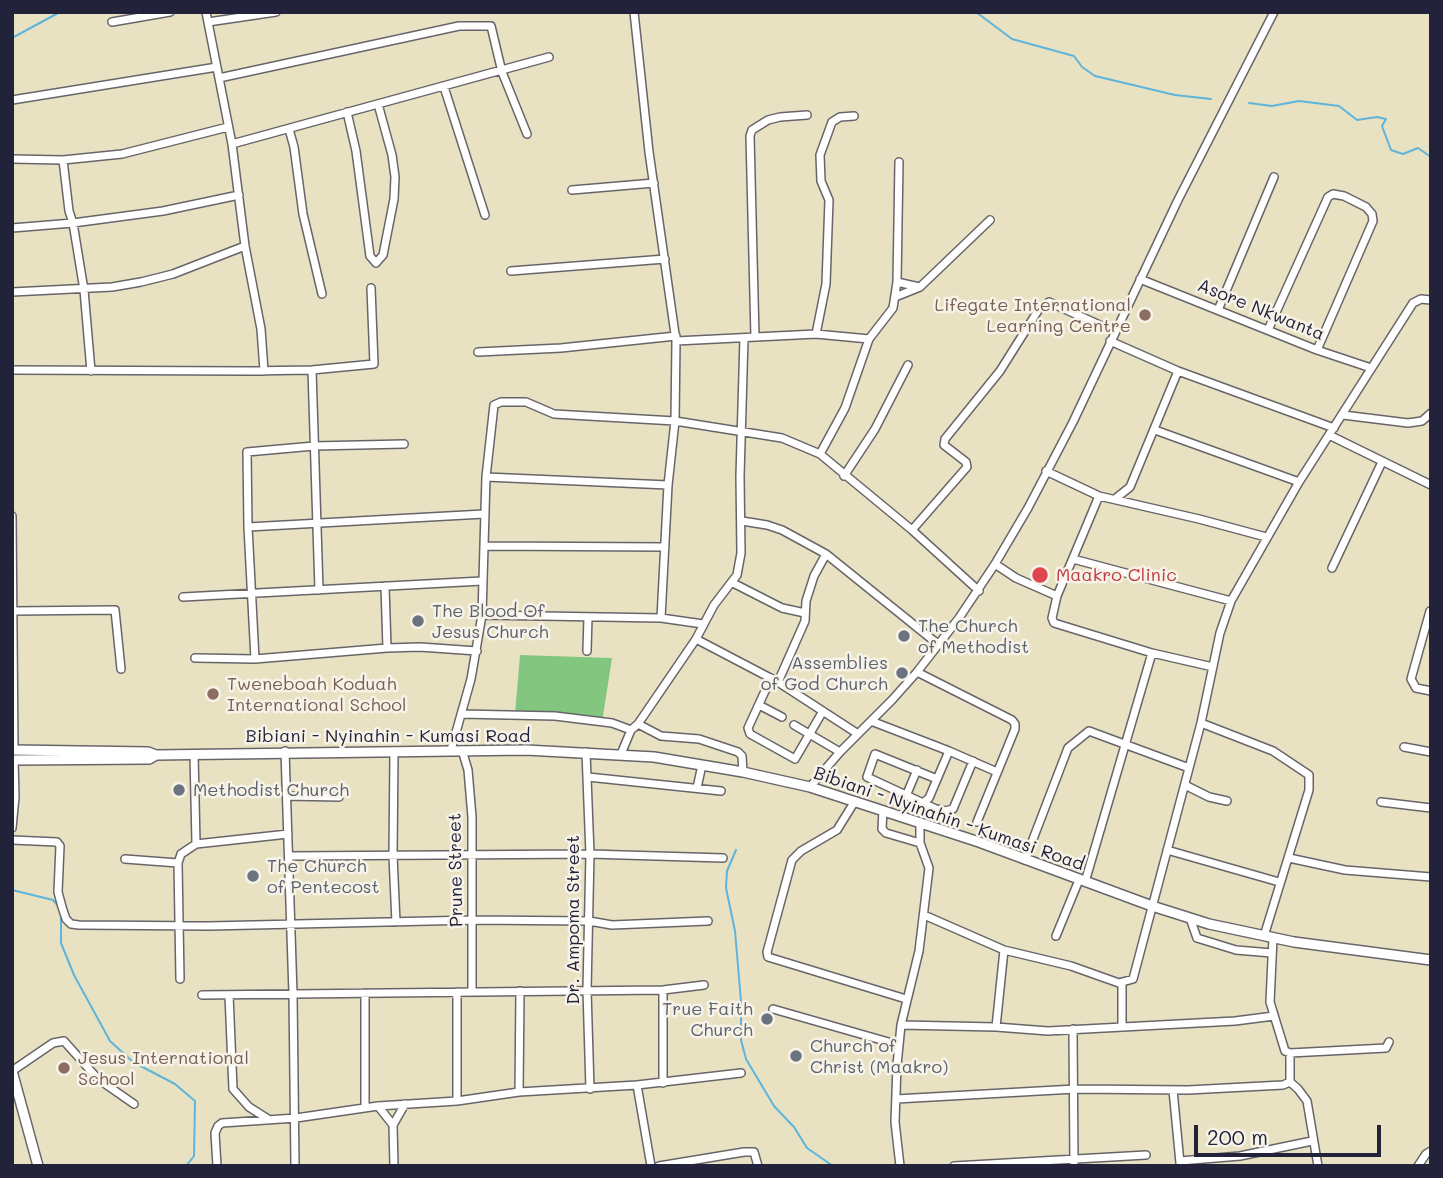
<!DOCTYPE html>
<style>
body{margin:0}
#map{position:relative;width:1443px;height:1178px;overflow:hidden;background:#e9e2c2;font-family:Mali,sans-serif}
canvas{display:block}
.frame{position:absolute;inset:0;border:14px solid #22223b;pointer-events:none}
.scale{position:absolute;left:1194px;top:1125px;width:187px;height:32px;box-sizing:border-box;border:4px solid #22223b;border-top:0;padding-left:9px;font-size:21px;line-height:24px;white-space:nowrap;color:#22223b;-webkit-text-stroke:5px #f7f3e8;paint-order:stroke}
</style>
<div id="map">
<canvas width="1443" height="1178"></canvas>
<div class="frame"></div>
<div class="scale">200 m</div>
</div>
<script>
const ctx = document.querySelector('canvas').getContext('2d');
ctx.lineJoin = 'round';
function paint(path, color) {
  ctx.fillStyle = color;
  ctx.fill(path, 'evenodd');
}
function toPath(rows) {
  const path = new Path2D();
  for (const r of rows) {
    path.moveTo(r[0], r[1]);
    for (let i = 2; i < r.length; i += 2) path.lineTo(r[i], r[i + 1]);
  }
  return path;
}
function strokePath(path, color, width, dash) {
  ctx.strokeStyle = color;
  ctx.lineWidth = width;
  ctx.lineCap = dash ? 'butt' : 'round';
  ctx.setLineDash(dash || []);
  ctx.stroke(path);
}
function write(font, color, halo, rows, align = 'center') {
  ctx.font = font + ' Mali,sans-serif';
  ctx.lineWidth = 5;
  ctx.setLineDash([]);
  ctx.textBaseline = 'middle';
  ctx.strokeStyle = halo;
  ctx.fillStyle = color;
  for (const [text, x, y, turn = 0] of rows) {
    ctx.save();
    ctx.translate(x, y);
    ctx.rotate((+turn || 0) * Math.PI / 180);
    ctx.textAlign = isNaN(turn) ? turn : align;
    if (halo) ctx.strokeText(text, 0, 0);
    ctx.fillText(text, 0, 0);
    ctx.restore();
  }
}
paint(toPath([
 [520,655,612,658,602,722,515,714]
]), '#82c680');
strokePath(toPath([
 [976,12,1012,39,1074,56,1082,67,1095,76,1175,95,1211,99],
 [12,38,60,12],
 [1249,103,1272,106,1299,101,1339,106,1357,120,1377,117,1386,119,1382,126,1391,150,1403,154,1418,148,1431,157],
 [736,850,727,871,726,888,735,931,741,1001,741,1040,746,1059,774,1106,794,1127,807,1148,833,1166],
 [12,890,53,900,59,907],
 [61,916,61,943,74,975,110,1041,133,1062,175,1084,195,1101,194,1156,186,1166]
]), '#5eb4da', 2);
const minor = toPath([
 [206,12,232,144,245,246,261,329,264,371],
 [634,12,649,152,676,341,675,421,668,485,661,618],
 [112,22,170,12],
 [208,22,276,12],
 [219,78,459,26,491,26,502,72,527,134],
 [444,87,485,215],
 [12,100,217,67],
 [347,112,356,151,370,256,376,263,383,255,394,199,395,177,392,155,378,104],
 [289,129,294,147,303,214,322,294],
 [232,144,549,57],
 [12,159,63,160,122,154,228,127],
 [63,160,69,211,73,223,84,290,91,371],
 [572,190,654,183],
 [12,228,73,223,163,211,239,195],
 [511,271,665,259],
 [1140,279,1317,350,1371,368],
 [897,282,919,287],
 [12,292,112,287,141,282,173,274,245,246],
 [895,297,920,287,990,220],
 [1218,310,1274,177],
 [1268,330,1328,197,1333,194,1344,196,1366,207,1372,214,1373,221,1317,350],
 [816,334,826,284,829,200,821,181,820,155,832,122,840,117,854,116],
 [755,337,750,136,752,130,768,120,780,117,807,115],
 [676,341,816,334,869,339],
 [1110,341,1178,371,1334,428],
 [478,352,561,348,676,336],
 [12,370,247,371,312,370,374,364,371,288],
 [312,370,319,590],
 [1343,415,1408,423,1422,421,1431,413],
 [1155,430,1299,482],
 [1329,435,1431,485],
 [820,454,845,408,869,339,893,308,897,282,899,162],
 [1046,471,1099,496,1199,519,1266,537],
 [844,476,875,429,908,365],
 [486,477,668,485],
 [1099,496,1057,596,1052,618,1054,623,1152,653,1213,667],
 [1115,499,1130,487,1178,371],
 [12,516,14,750],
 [742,521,767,525,782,530,826,554,939,645],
 [248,527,484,514],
 [912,530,967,467,966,462,944,445,945,439,1000,371,1039,309,1049,302,1115,332],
 [484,546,665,547],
 [1073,559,1231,601],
 [995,564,1016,578,1057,596],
 [1332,568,1382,462],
 [733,583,782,608,805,613],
 [385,586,387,648],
 [183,597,482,581],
 [13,611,115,610,121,669],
 [1430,611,1411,679,1416,688,1431,691],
 [482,615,661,618,703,624],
 [696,639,778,682,858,734],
 [587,651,588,617],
 [195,658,255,659,387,648,420,647,477,651],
 [255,659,248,527,247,452,314,446,404,444],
 [917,672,1012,720,1015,724,1015,729,977,822],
 [771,678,748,728,750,734,795,759,823,711],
 [778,682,805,621,806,601,814,576,826,554],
 [759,705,782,717],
 [461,714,555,716,612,723,631,730],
 [871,721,949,751,997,772],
 [1201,723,1273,751,1309,775,1309,790,1264,936],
 [638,724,661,736,699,739,738,752,742,756,743,772],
 [794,725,840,752],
 [1404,747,1431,752],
 [451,750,471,679,482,615,486,477,494,405,501,402,526,402,554,414,675,421,782,438,820,454,912,530,979,591],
 [462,750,468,770,472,817,472,991],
 [285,751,293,994,295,1166],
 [394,751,393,856,396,922],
 [586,752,590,854,587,990,590,1089],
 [194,754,196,844],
 [621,754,631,730,638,724,696,639,714,605,737,575,741,553,740,476,744,338],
 [588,777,721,791],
 [937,779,875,754,867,777,936,809,945,811,953,809,973,761],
 [1185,785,1209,797,1227,801],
 [810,787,840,752,892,700,917,672,959,618,995,564,1028,508,1073,422,1178,200,1274,12],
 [697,788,702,765],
 [287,796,339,797],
 [906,796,917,770],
 [855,801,837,830,801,851,792,860,767,952,768,957,906,999],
 [1381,802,1431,808],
 [923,803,929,798,949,751],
 [883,810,882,829,886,833,920,843],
 [12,828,15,797,14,760],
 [12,840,57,842,60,846,58,892,62,907,66,919,71,924,79,925,209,926,474,920,589,921,612,925,708,921],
 [1167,850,1279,882],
 [289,856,590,854,723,858],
 [1289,858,1345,870,1431,877],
 [125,859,178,863],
 [1025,860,1068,748,1089,731,1189,768],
 [1085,882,1152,653],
 [924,915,1004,950,1071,966,1119,983,1133,979,1201,723,1220,633,1231,601,1299,482,1413,303,1421,299,1431,300],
 [1190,918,1197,938,1236,950,1272,953],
 [1056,936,1079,880],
 [1273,938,1270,1002,1285,1051,1290,1053,1386,1048,1389,1042],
 [180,979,178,863,181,854,196,844,288,834],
 [663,990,663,1083],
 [202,995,663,990,704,985],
 [229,995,233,1089,249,1107,268,1119],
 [773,1009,899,1045],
 [901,1025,996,1027,1048,1031,1235,1021,1274,1016],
 [996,1027,1004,950],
 [1122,1027,1122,983],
 [1073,1029,1074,1166],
 [12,1071,53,1043,64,1041,98,1079,134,1104],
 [1290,1082,1298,1089,1307,1101,1318,1166],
 [1290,1082,1290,1053],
 [637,1085,651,1166],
 [1173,1090,1180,1163],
 [519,1092,520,991],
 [896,1099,1075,1089,1188,1090,1283,1085,1290,1082],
 [457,1101,457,992],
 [378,1106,393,1125],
 [365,1108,365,993],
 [1180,1161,1240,1156,1312,1141],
 [217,1166,215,1133,218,1126,222,1123,296,1118,378,1106,457,1101,519,1092,637,1085,741,1073],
 [394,1166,393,1125,405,1104],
 [659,1166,744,1152,754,1152,758,1166],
 [900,1166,895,1122,897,1065,901,1025,919,951,929,868,920,843,920,822],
 [954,1166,1146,1155],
 [1418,1166,1426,1154,1431,1151]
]);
const major = toPath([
 [12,750,148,752,156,755,526,750,654,757,743,772,810,787,979,842,1152,906,1209,924,1294,942,1431,960],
 [12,760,149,759,156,755],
 [12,1071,38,1166]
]);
strokePath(minor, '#68656a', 10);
strokePath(major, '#68656a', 12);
strokePath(minor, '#fff', 7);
strokePath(major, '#fff', 9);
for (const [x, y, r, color] of [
 [1145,315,7,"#8d6e63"],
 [1040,575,9,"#e0444e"],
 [418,621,7,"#6b7280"],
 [904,636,7,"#6b7280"],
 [902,673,7,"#6b7280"],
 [213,694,7,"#8d6e63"],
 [179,790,7,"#6b7280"],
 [253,876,7,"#6b7280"],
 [767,1019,7,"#6b7280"],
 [796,1056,7,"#6b7280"],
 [64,1068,7,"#8d6e63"]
]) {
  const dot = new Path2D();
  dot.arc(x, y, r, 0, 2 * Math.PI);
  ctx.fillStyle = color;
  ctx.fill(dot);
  strokePath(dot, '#f7f3e8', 2.5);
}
write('18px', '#785e54', '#f7f3e8', [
 ["Lifegate International",1131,305,"right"],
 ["Learning Centre",1131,326,"right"],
 ["Tweneboah Koduah",227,684],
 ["International School",227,705],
 ["Jesus International",78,1058],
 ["School",78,1079]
], 'left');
write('18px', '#22223b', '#f7f3e8', [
 ["Asore Nkwanta",1261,310,22],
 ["Bibiani - Nyinahin - Kumasi Road",388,736],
 ["Bibiani - Nyinahin - Kumasi Road",949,819,19],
 ["Prune Street",456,870,-91],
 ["Dr. Ampoma Street",573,920,-90]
]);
write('18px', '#be3a42', '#f7f3e8', [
 ["Maakro Clinic",1056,575]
], 'left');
write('18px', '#5b616d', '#f7f3e8', [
 ["The Blood Of",432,611],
 ["Jesus Church",432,632],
 ["The Church",918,626],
 ["of Methodist",918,647],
 ["Assemblies",888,663,"right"],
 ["of God Church",888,684,"right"],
 ["Methodist Church",193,790],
 ["The Church",267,866],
 ["of Pentecost",267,887],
 ["True Faith",753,1009,"right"],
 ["Church",753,1030,"right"],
 ["Church of",810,1046],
 ["Christ (Maakro)",810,1067]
], 'left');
</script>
